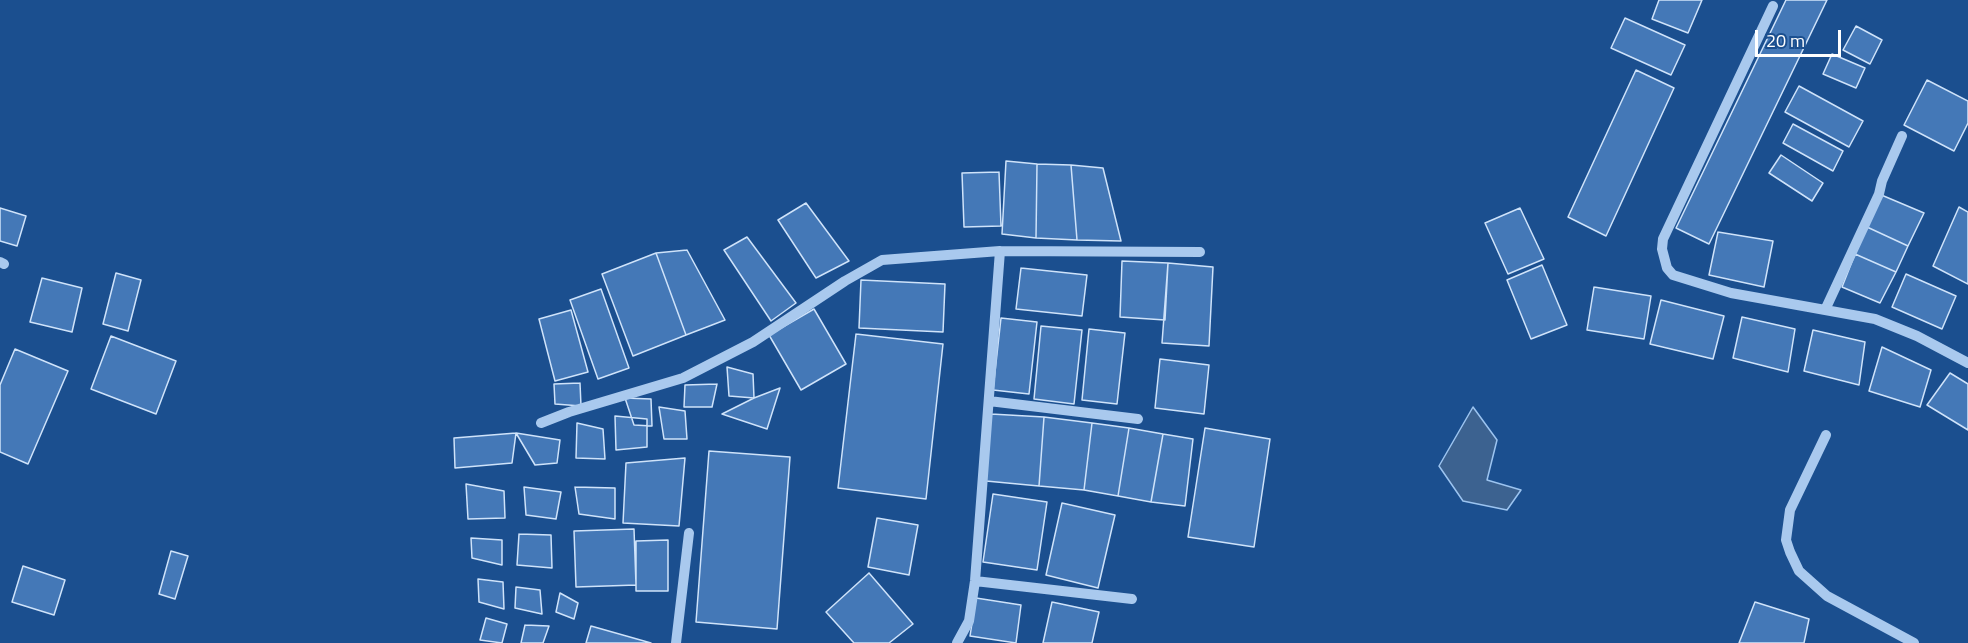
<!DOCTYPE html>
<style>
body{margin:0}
#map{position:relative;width:1968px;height:643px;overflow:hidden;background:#1b4f8f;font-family:"Titillium Web",sans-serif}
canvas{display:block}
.scale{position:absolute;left:1755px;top:30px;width:86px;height:27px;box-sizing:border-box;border:3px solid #fff;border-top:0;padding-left:8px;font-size:18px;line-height:21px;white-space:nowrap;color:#fff;-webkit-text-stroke:4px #1b4f8f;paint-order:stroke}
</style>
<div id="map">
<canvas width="1968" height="643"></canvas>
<div class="scale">20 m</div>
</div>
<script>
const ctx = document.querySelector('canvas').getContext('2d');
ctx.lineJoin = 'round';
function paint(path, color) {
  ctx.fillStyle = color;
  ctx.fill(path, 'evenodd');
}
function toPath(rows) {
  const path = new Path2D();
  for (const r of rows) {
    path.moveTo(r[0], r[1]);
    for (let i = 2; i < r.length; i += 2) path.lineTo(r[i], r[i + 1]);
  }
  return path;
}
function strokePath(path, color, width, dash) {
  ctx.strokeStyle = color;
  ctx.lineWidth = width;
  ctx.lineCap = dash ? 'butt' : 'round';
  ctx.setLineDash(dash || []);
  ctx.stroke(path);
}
const water = toPath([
 [1473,407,1497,440,1487,480,1521,490,1507,510,1463,501,1439,466,1473,407]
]);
paint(water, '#3c6290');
strokePath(water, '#9cc4f0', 1.5);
const building = toPath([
 [1659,0,1702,0,1688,33,1652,19,1659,0],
 [1786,0,1827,0,1709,244,1676,228,1786,0],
 [1625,18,1685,45,1671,75,1611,48,1625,18],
 [1856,26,1882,40,1870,64,1843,50,1856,26],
 [1832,54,1865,68,1856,88,1823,74,1832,54],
 [1636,70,1674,88,1606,236,1568,217,1636,70],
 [1927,80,1968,101,1968,123,1954,151,1904,125,1927,80],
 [1799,86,1863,121,1849,147,1785,112,1799,86],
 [1793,124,1843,151,1833,171,1783,143,1793,124],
 [1781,155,1823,183,1812,201,1769,173,1781,155],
 [1006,161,1037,164,1036,238,1002,234,1006,161],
 [1037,164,1071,165,1077,240,1036,238,1037,164],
 [1071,165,1103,168,1121,241,1077,240,1071,165],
 [999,172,1001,226,964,227,962,173,999,172],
 [1879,194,1924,213,1908,246,1867,227,1879,194],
 [806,203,849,261,816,278,778,220,806,203],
 [1959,207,1968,212,1968,284,1933,266,1959,207],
 [0,208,26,216,17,246,0,241,0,208],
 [1520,208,1544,259,1508,274,1485,223,1520,208],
 [1867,227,1908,246,1896,272,1855,254,1867,227],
 [1718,232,1773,241,1764,287,1709,275,1718,232],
 [747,237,796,303,771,321,724,250,747,237],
 [687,250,725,320,686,335,656,253,687,250],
 [656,253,686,335,633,356,602,274,656,253],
 [1855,254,1896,272,1880,303,1842,287,1855,254],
 [1122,261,1168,263,1165,320,1120,317,1122,261],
 [1168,263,1213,267,1209,346,1162,343,1168,263],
 [1542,265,1567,325,1531,339,1507,280,1542,265],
 [1021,268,1087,275,1082,316,1016,309,1021,268],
 [116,273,141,280,128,331,103,324,116,273],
 [1906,274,1956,296,1942,329,1892,307,1906,274],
 [42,278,82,288,72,332,30,322,42,278],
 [861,280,945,284,943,332,859,328,861,280],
 [1594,287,1651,296,1644,339,1587,330,1594,287],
 [601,289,629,368,598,379,570,300,601,289],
 [1661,300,1724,316,1713,359,1650,344,1661,300],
 [814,309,846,364,801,390,769,335,814,309],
 [571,310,588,372,555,381,539,319,571,310],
 [1742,317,1795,329,1788,372,1733,358,1742,317],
 [1001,318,1037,322,1029,394,993,390,1001,318],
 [1041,326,1082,330,1074,404,1034,399,1041,326],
 [1089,329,1125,333,1117,404,1082,400,1089,329],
 [1813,330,1865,342,1859,385,1804,371,1813,330],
 [856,334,943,344,926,499,838,488,856,334],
 [111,336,176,361,156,414,91,389,111,336],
 [1882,347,1931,370,1920,407,1869,391,1882,347],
 [15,349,68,371,28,464,0,452,0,385,15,349],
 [1160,359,1209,365,1204,414,1155,408,1160,359],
 [727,367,753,374,754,398,729,396,727,367],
 [1950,373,1968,384,1968,430,1927,405,1950,373],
 [580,383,581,406,555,404,554,384,580,383],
 [717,384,712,407,684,407,685,385,717,384],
 [780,388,767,429,722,414,754,398,780,388],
 [625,398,651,399,652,426,634,425,625,398],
 [659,407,685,411,687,439,664,439,659,407],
 [991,414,1044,417,1039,486,986,481,991,414],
 [615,416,647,419,647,447,616,450,615,416],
 [1044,417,1092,423,1084,490,1039,486,1044,417],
 [577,423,603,429,605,459,576,458,577,423],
 [1092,423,1129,428,1118,496,1084,490,1092,423],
 [1129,428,1163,434,1151,502,1118,496,1129,428],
 [1205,428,1270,439,1254,547,1188,537,1205,428],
 [516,433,512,463,455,468,454,438,516,433],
 [516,433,560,440,557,463,535,465,516,433],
 [1163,434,1193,439,1185,506,1151,502,1163,434],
 [709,451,790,457,777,629,696,622,709,451],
 [685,458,679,526,623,523,626,463,685,458],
 [466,484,504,491,505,518,468,519,466,484],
 [524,487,561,492,556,519,526,515,524,487],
 [575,487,615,488,615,519,579,514,575,487],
 [993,494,1047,502,1037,570,983,562,993,494],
 [1062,503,1115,515,1098,588,1046,575,1062,503],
 [877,518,918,525,909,575,868,567,877,518],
 [634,529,636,585,576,587,574,531,634,529],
 [519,534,551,535,552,568,517,565,519,534],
 [471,538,502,540,502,565,472,558,471,538],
 [668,540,668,591,636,591,636,541,668,540],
 [171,551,188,556,175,599,159,594,171,551],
 [23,566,65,580,54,615,12,602,23,566],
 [869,573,913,624,889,643,854,643,826,612,869,573],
 [478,579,503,582,504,609,479,602,478,579],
 [516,587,540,590,542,614,515,608,516,587],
 [560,593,578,603,574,619,556,612,560,593],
 [976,598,1021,605,1016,643,970,636,976,598],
 [1052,602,1099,612,1092,643,1043,643,1052,602],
 [1755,602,1809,619,1804,643,1739,643,1755,602],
 [486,618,507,624,502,643,480,640,486,618],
 [525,625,549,626,543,643,521,643,525,625],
 [591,626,651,643,586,643,591,626]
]);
paint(building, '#4478b7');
strokePath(building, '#cfe3fa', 1.5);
strokePath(toPath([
 [1773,6,1663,239,1662,249,1667,268,1673,275,1731,293,1875,319,1917,336,1968,363],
 [0,262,4,264],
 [1825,310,1879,194,1882,181,1902,136],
 [989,401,1138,419],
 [541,423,569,412,683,378,753,342,845,281,882,260,1000,251],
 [1826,435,1790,510,1786,540,1790,552,1799,571,1827,596,1914,643],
 [975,581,1132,599],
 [676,643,689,533],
 [957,643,969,621,975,581,1000,251,1200,252]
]), '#a9c9ee', 10);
</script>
